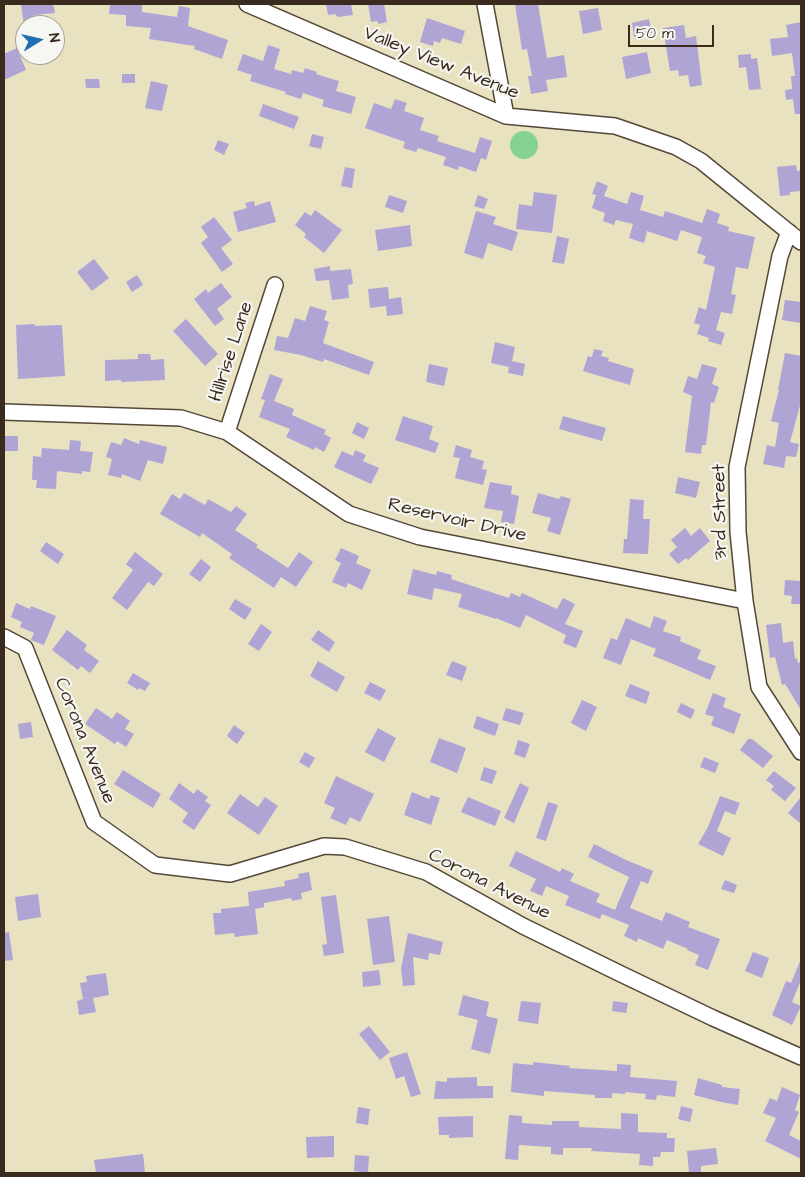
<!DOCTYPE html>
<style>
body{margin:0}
#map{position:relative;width:805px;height:1177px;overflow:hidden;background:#e8e2c1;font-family:"Architects Daughter",sans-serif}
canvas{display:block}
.frame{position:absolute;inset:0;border:5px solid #3b2a1e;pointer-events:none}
.north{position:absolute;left:15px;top:15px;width:50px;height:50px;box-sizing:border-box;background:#f6f6f2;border:1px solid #aba49d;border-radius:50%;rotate:81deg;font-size:14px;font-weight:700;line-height:20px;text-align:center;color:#3b2a1e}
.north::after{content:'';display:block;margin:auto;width:18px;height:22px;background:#1f6fb2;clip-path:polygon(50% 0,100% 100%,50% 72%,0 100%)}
.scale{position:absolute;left:628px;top:25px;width:86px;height:22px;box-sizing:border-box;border:2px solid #3b2a1e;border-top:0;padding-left:6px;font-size:15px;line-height:18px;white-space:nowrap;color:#3b2a1e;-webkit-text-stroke:4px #f6f6f2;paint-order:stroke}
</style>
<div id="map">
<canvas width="805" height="1177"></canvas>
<div class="frame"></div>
<div class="north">N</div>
<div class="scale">50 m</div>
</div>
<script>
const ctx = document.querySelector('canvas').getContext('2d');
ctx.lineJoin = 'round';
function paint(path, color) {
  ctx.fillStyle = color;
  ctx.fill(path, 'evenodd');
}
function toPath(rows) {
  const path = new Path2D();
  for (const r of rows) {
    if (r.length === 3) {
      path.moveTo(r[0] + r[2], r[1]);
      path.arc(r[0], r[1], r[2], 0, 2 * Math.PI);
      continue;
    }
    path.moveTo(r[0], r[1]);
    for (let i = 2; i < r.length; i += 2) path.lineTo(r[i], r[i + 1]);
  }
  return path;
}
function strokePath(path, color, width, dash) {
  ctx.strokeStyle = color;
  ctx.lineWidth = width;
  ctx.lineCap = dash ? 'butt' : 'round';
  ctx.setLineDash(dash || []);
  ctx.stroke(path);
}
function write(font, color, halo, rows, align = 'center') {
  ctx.font = font + ' "Architects Daughter",sans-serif';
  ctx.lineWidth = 4.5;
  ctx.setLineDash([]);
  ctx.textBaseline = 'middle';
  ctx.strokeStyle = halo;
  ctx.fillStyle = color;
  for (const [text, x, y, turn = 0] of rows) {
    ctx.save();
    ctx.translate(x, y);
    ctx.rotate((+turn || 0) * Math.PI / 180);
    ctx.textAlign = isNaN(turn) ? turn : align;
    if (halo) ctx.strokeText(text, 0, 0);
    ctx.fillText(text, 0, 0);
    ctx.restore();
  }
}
paint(toPath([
 [524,145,14]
]), '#85d291');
paint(toPath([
 [21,4,53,4,55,13,34,15,36,24,24,25],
 [110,4,142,4,142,12,177,17,179,6,190,8,188,26,228,40,222,59,194,49,195,46,149,39,151,28,126,26,126,15,109,14],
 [326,4,351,4,353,15,338,17,335,14,328,15],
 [368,4,384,4,387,22,378,24,378,21,371,22],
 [515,4,538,4,547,58,564,55,567,77,546,80,548,91,531,94,528,76,532,76,527,49,522,50],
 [598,8,602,30,583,34,579,11],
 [427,18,465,31,461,44,442,38,440,43,434,41,433,46,420,42],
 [649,19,652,33,634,37,632,23],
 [801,22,801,114,795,114,793,99,786,100,785,90,792,89,791,76,795,76,792,53,772,56,770,39,788,37,786,25],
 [684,25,686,38,696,36,702,85,690,87,688,75,679,76,678,70,670,71,663,28],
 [268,45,280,49,274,69,291,74,292,70,303,73,305,68,317,72,316,74,339,81,336,91,356,97,351,114,322,106,324,100,303,93,301,99,285,94,286,92,250,81,252,75,237,70,243,54,263,61],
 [17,48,26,70,4,80,4,54],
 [647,52,651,73,626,79,622,57],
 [751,54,751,59,757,58,761,89,749,90,746,67,739,68,738,55],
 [122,74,135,74,135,83,122,83],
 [85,79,99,79,100,88,86,88],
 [151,81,168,85,162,111,145,108],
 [395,99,407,103,404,111,424,118,420,130,439,136,437,141,475,153,480,137,492,141,486,160,481,158,476,172,459,166,458,170,443,165,446,157,418,148,416,152,403,148,405,142,365,128,374,103,391,109],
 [263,104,299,117,294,129,259,116],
 [312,134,324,137,321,149,309,146],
 [218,140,229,144,224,155,214,150],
 [796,165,797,171,801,170,801,191,790,192,790,195,780,196,777,167],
 [345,167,355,169,352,188,341,186],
 [597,181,608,186,604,196,627,204,631,192,644,196,640,210,663,217,665,211,702,223,707,209,720,214,717,223,729,227,728,231,755,237,748,269,736,267,731,294,736,295,732,314,721,312,716,330,725,333,721,345,708,341,709,338,697,334,700,325,694,323,699,307,706,310,715,267,703,263,706,256,697,253,702,237,681,230,677,241,647,231,644,243,629,238,633,224,616,220,614,225,603,221,605,213,592,208,596,195,592,194],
 [534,192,557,195,552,233,516,229,519,204,532,206],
 [389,195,407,201,403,213,385,207],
 [478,195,488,199,484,209,474,206],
 [254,201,255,206,270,201,276,222,238,232,233,212,247,208,245,203],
 [315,210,342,230,324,253,304,237,306,234,295,225,305,212,311,216],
 [476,211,496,217,493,224,518,232,512,251,488,243,483,259,464,253],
 [214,217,232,240,221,248,233,264,222,272,201,243,208,237,201,227],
 [410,225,412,246,378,251,375,230],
 [557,236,569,239,564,264,552,262],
 [94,259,109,278,92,291,77,272],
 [330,266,330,271,351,269,353,284,348,285,349,298,332,300,329,280,316,281,314,269],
 [137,275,143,285,132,292,126,282],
 [221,283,232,297,217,309,224,319,215,326,194,299,206,289,208,293],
 [388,287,389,299,401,297,403,314,387,316,386,306,370,308,368,289],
 [785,300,801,302,801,323,782,320],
 [310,306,327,311,324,320,329,322,323,343,374,362,369,375,324,359,323,362,301,355,274,350,277,336,288,338,295,318,305,321],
 [186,319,218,354,205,366,173,331],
 [35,324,35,326,62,325,65,376,18,379,16,325],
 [495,342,515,347,512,361,525,364,523,376,508,373,509,367,491,363],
 [594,349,603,351,601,356,609,358,608,361,634,369,630,385,583,371,588,356,592,357],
 [785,353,801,356,801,402,790,442,799,444,796,457,786,456,784,468,763,464,767,445,775,447,779,423,771,421,779,390,778,390],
 [138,354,150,354,151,360,164,359,165,380,121,382,121,380,105,381,105,360,138,359],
 [429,364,448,368,444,386,426,382],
 [702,364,717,368,712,384,719,387,714,403,711,402,706,445,702,445,701,454,685,452,692,396,683,392,688,376,697,379],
 [270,374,283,379,274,401,294,409,292,415,326,430,324,434,331,438,324,452,315,447,314,450,286,437,290,429,259,417,265,400,261,399],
 [403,416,433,426,429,439,439,443,435,453,395,440],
 [563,416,606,428,602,441,559,429],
 [357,422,369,428,364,439,352,433],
 [4,436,18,436,18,451,4,451],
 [124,438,139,444,140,440,167,447,163,464,148,460,140,481,122,474,121,478,108,475,112,459,106,457,111,442,121,445],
 [70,440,81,441,80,451,93,452,90,472,82,471,82,474,57,471,56,489,36,488,37,480,32,480,33,456,41,457,42,448,69,450],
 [456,445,472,450,470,457,484,461,482,469,487,470,483,485,455,478,460,458,453,457],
 [355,450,366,455,363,461,379,468,371,484,334,467,342,451,353,456],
 [678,477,700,482,696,498,675,493],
 [490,482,512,486,511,494,519,496,514,524,501,522,503,511,484,508],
 [184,493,205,505,208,499,231,512,236,506,247,514,235,530,258,545,256,547,288,568,299,552,313,562,296,587,281,577,274,588,229,558,232,554,202,533,200,537,160,514,172,494,180,499],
 [538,493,559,499,561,496,571,499,560,535,547,531,551,518,532,513],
 [630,499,644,500,643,519,650,519,648,554,623,553,624,539,627,539],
 [685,528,691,536,700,528,710,541,688,560,686,558,678,564,669,554,677,547,671,540],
 [46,542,64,554,58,564,40,551],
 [341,548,359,556,356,563,371,570,362,590,348,583,346,588,332,582,341,563,335,560],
 [135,552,163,574,154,586,148,582,127,610,112,598,133,570,126,564],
 [201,559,211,567,200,582,189,574],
 [413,569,436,575,437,571,452,575,451,579,509,598,511,593,520,597,522,593,557,609,563,598,575,604,565,624,583,631,576,648,563,643,566,635,526,615,520,628,496,618,496,619,458,607,462,594,434,588,432,600,407,594],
 [785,580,801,581,801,604,791,604,792,596,784,595],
 [235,599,252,609,245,620,229,609],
 [16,603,30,609,31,606,56,616,44,645,31,640,34,633,20,627,22,622,11,617],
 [654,616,667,621,663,631,681,637,680,641,701,650,697,659,716,666,710,680,671,663,653,656,656,649,631,639,621,665,603,658,611,638,617,640,626,618,650,628],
 [781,623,783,643,793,641,795,659,797,658,798,663,801,662,801,710,785,684,782,685,775,657,770,658,766,625],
 [261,624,272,632,259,651,248,644],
 [67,630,87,645,84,650,99,661,90,673,81,666,78,670,52,650],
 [318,630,335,642,329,652,311,640],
 [318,661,345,677,337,692,310,676],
 [452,661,467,667,462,681,446,675],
 [133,673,150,683,145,691,139,688,138,690,127,683],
 [370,682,386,690,380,701,364,693],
 [630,684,650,692,646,704,625,696],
 [713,693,726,698,723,707,741,714,734,734,711,725,714,717,705,714],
 [582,700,597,707,586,731,571,723],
 [681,703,695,710,691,719,677,712],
 [96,708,112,719,117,712,130,721,125,729,134,734,126,747,117,741,115,744,85,724],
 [506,708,524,713,520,725,502,720],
 [477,716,499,724,495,736,473,728],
 [31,722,33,737,20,739,18,724],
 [234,725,245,733,237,744,227,736],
 [378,728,396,738,384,762,365,752],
 [439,738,466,748,457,773,430,762],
 [748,739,752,739,773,756,763,768,740,750],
 [518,740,530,744,525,758,514,754],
 [305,752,315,758,309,768,299,762],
 [704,757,719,763,715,773,700,767],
 [484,767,497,771,492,784,480,780],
 [123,770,161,794,153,808,114,784],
 [774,771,796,788,785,801,771,790,774,786,766,780],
 [336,776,374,794,360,822,350,817,346,825,330,818,335,808,324,803],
 [179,783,194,794,197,789,208,797,205,801,211,805,194,830,182,822,188,813,169,799],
 [520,783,529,788,514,823,504,818],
 [412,792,429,799,431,795,440,798,431,825,404,815],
 [240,794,258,807,265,797,278,806,259,835,227,813],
 [720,796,740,803,735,815,725,811,717,831,731,838,723,856,698,844,708,827],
 [468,797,501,811,495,826,461,812],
 [801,797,801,824,788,813],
 [548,802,558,805,546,841,536,838],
 [594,844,626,860,653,871,648,884,641,881,630,908,662,921,666,912,690,922,688,927,720,939,708,970,695,965,699,955,687,950,688,949,667,940,663,949,638,938,637,942,624,936,629,925,602,914,600,919,565,905,569,896,546,886,542,896,530,891,536,879,509,866,516,851,560,872,562,868,574,874,570,881,600,894,596,902,615,910,629,877,588,857],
 [309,872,312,890,301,893,302,899,292,901,291,898,264,903,264,907,255,909,258,934,235,937,234,933,215,935,213,913,221,913,221,909,249,906,248,892,285,886,284,881,299,878,298,874],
 [725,880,737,885,734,893,721,889],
 [38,894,41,917,18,921,15,897],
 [336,895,344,953,324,956,322,945,327,944,321,897],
 [389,916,395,962,373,965,367,919],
 [9,932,13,960,4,961,4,933],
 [408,933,443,942,440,955,429,953,428,960,413,957,415,985,403,986,401,969],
 [753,952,769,958,762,978,745,971],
 [801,959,801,980,792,1002,801,1006,792,1025,772,1015,786,981,791,983],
 [379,970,381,985,363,987,362,972],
 [106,973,109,995,93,998,96,1012,79,1015,77,1001,83,999,80,983,87,982,86,976],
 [463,995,489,1002,486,1016,498,1019,490,1054,471,1049,478,1020,458,1015],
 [521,1001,541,1003,538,1024,518,1021],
 [613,1001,628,1003,626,1013,612,1011],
 [369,1026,390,1052,380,1060,359,1034],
 [407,1052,421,1094,411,1097,404,1076,396,1079,389,1058],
 [533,1062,570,1066,569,1068,617,1071,617,1064,631,1065,630,1077,677,1081,675,1097,657,1095,656,1100,645,1099,646,1094,625,1092,625,1094,612,1093,612,1098,595,1098,595,1095,544,1091,544,1096,511,1092,513,1063,533,1065],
 [477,1077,477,1086,493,1086,493,1098,434,1099,436,1081,447,1082,447,1078],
 [698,1078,722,1085,722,1087,740,1089,738,1105,721,1102,694,1095],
 [782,1087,800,1095,795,1110,799,1112,789,1135,801,1141,801,1159,765,1141,776,1118,763,1113,770,1098,777,1101],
 [681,1106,693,1109,690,1122,678,1119],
 [358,1107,370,1109,368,1125,356,1123],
 [621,1113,638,1114,638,1132,667,1133,667,1138,675,1138,674,1152,661,1152,660,1157,653,1157,653,1166,639,1165,640,1154,591,1151,592,1148,563,1148,563,1155,551,1154,551,1147,519,1145,518,1160,505,1159,509,1115,522,1116,522,1123,552,1125,552,1121,579,1121,579,1127,621,1129],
 [473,1116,473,1137,449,1138,449,1135,439,1135,438,1117],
 [334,1136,334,1157,307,1158,306,1137],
 [716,1148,718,1164,701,1166,701,1173,689,1173,687,1151],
 [143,1154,145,1173,96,1173,94,1160],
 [355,1155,369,1156,368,1173,354,1171]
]), '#b0a4d5');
const minor = toPath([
 [247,4,506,116,615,126,676,147,701,161,801,242],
 [485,4,506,116],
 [789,232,780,256,737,467,738,532,745,601,759,687,801,752],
 [4,412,181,418,227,432,349,514,420,537,745,601],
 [227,432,275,285],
 [4,637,25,648,94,822,155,865,230,874,324,846,345,847,426,872,523,926,621,974,713,1018,801,1057]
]);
strokePath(minor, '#554636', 18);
strokePath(minor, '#fff', 15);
write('19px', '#3b2a1e', '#f6f6f2', [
 ["Valley View Avenue",441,64,22],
 ["Hillrise Lane",232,352,-72],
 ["3rd Street",721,512,-91],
 ["Reservoir Drive",457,521,13],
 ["Corona Avenue",84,741,68],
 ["Corona Avenue",489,885,27]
]);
</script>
